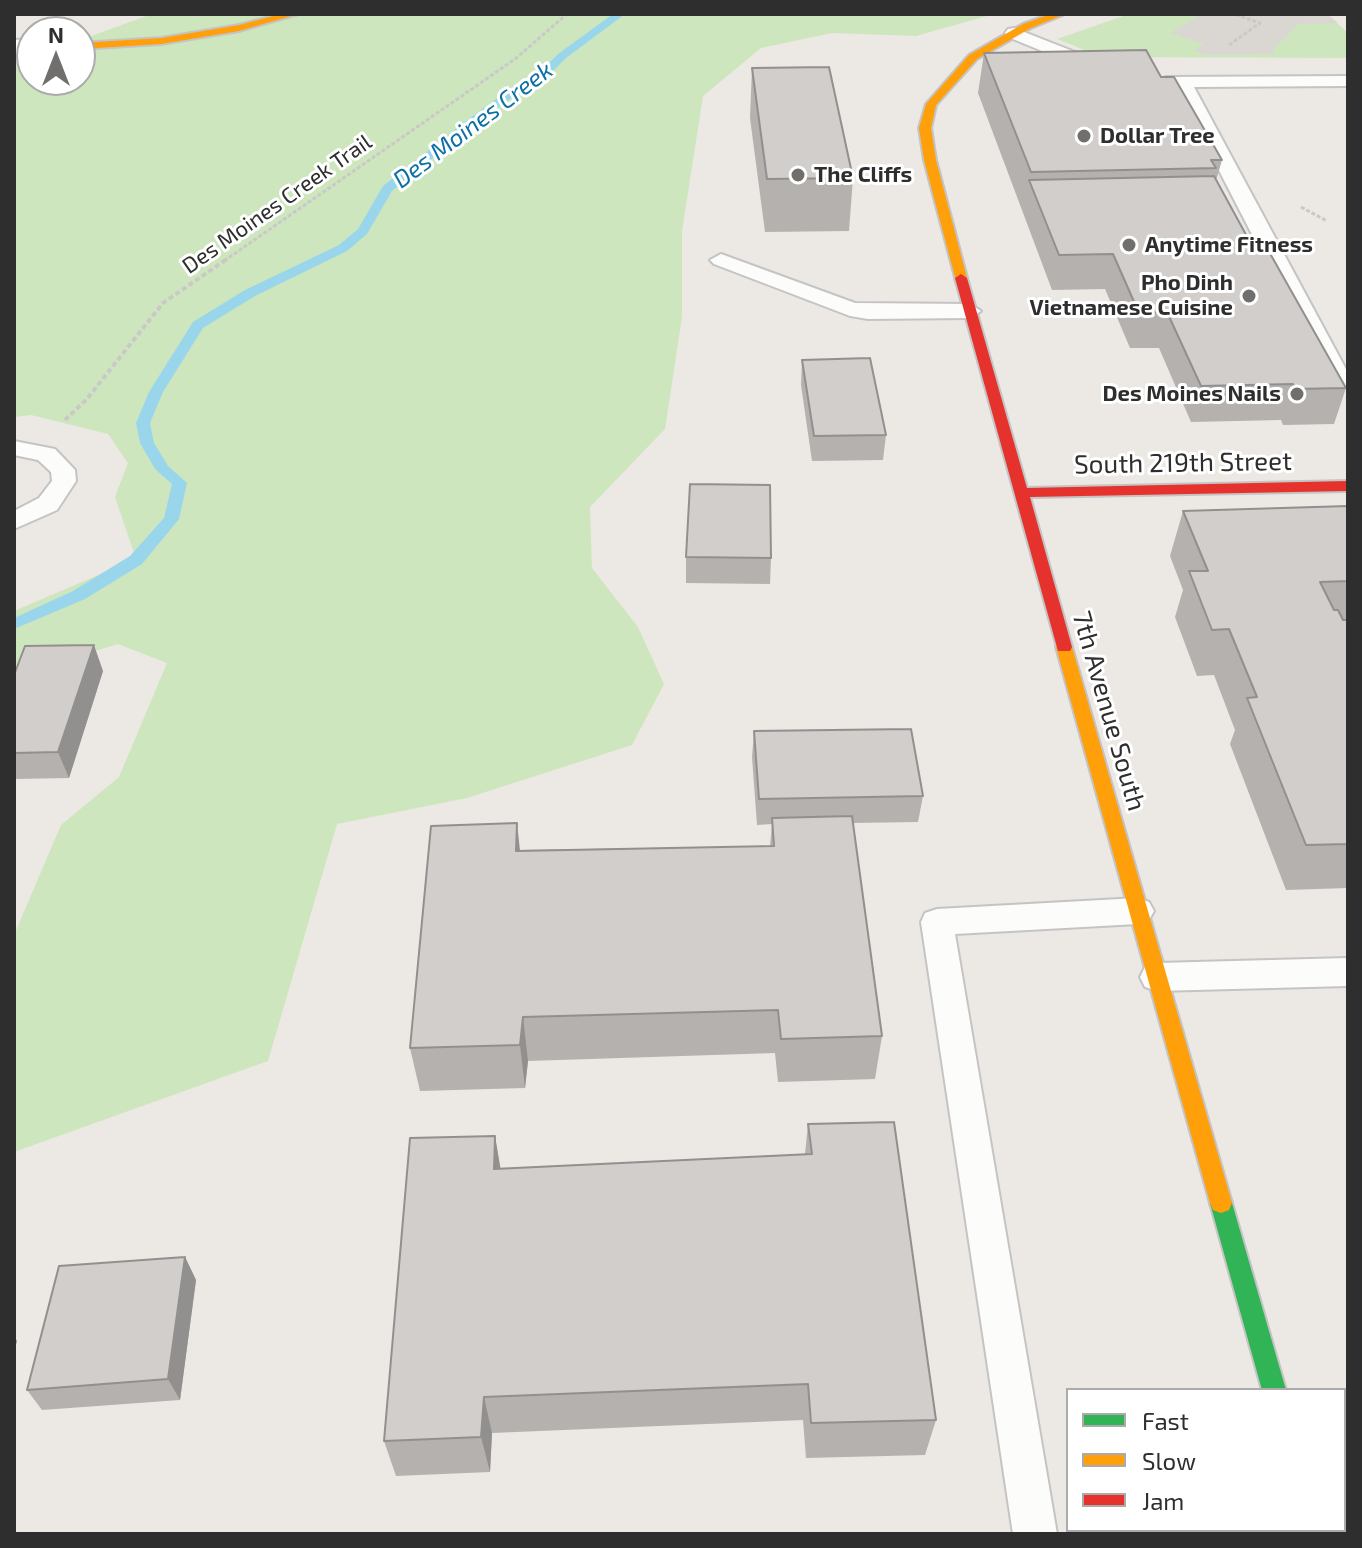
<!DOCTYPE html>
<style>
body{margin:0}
#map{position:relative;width:1362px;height:1548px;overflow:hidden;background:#ece8e4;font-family:"Exo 2",sans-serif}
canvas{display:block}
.frame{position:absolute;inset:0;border:16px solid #2e2e2e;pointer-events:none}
.legend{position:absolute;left:1066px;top:1388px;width:280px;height:144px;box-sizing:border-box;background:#fff;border:2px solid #ababab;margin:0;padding:10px 14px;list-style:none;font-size:24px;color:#2e2e2e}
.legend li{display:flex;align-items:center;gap:16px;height:40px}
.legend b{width:40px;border:2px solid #ababab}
.north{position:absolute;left:16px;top:16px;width:80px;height:80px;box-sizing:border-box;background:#fff;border:2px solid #ababab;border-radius:50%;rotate:0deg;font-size:22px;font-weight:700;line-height:32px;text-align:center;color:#2e2e2e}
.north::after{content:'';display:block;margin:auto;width:28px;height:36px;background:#706f6e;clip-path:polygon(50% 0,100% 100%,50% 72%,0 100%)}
</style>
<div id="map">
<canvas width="1362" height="1548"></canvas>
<div class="frame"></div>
<ul class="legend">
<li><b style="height:10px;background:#30b455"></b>Fast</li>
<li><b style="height:10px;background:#ff9f0a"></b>Slow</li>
<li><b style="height:10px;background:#e5322d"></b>Jam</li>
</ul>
<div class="north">N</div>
</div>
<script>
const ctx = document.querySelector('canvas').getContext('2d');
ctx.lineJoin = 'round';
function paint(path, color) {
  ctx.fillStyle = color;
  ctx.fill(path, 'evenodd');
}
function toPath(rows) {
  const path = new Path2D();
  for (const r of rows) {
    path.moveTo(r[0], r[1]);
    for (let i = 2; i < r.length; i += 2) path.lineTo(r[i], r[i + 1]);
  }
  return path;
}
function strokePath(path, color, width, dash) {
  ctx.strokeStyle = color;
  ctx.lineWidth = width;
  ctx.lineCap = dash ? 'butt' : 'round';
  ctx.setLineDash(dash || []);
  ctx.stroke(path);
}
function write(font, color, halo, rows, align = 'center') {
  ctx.font = font + ' "Exo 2",sans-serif';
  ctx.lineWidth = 6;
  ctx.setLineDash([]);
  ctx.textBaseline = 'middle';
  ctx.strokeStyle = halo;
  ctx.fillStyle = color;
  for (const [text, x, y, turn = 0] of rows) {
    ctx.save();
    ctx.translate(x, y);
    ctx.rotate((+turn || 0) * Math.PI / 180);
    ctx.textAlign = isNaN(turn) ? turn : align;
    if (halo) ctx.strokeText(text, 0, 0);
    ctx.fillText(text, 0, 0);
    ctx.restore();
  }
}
paint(toPath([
 [152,14,994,14,916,36,832,33,761,48,703,96,682,231,682,317,665,429,590,507,592,568,638,627,664,684,632,745,467,798,337,824,268,1061,14,1152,14,935,61,825,119,777,167,663,118,644,33,670,14,679,14,611,136,559,115,497,128,463,108,434,31,415,14,417,14,50,32,49,32,80,80,80,80,40],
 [1129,14,1327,14,1348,33,1348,58,1102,57,1057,39]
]), '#cee6be');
paint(toPath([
 [1202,14,1327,14,1338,23,1299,24,1273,50,1275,54,1208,55,1194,51,1204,44,1170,33]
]), '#dad6d2');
paint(toPath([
 [613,14,625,14,566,58,549,75,522,90,474,125,392,191,367,234,347,251,255,296,203,328,163,392,150,423,154,443,168,466,187,483,179,519,142,564,85,599,14,629,14,618,73,591,130,556,164,518,172,484,155,469,140,443,136,423,149,392,193,322,245,290,339,245,358,229,383,186,466,121,514,86,541,71,558,54,613,14]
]), '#99d6ec');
const lane = toPath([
 [1014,28,1103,63,1106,67,1097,72,1091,71,1008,37,1005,33,1008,29,1014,28],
 [1348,76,1348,86,1194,87,1348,373,1348,387,1339,387,1331,385,1327,380,1176,87,1160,86,1157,82,1166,77,1348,76],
 [721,254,855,303,970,304,981,311,970,318,868,319,850,316,714,264,710,260,721,254],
 [14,441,55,449,75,470,76,481,57,510,14,529,14,511,39,498,52,481,51,472,38,460,14,455,14,441],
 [1138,898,1149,902,1154,911,1149,920,1138,924,955,934,1057,1534,1013,1534,921,922,925,913,937,909,1138,898],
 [1348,958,1348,986,1157,991,1145,987,1140,977,1145,967,1157,963,1348,958]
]);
const street = toPath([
 [32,39,32,55,14,56,14,40,32,39]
]);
const fast = toPath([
 [1221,1193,1229,1196,1232,1203,1286,1390,1262,1390,1210,1203,1213,1196,1221,1193],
 [1302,1530,1328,1530,1330,1534,1304,1534,1302,1530]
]);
const slow = toPath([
 [281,14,298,14,239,31,161,44,80,49,80,43,161,38,239,25,281,14],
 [1051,14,1065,14,1031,28,977,59,936,105,931,128,936,160,967,278,956,281,924,160,919,128,926,104,969,55,1023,24,1051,14],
 [1064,641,1072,647,1232,1203,1229,1210,1221,1213,1213,1210,1210,1203,1056,647,1064,641]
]);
const jam = toPath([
 [961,274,967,278,1027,488,1348,481,1348,491,1030,497,1072,647,1070,651,1058,651,955,278,961,274]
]);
strokePath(lane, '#c5c4c5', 4);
strokePath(street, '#c5c4c5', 4);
strokePath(fast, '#c5c4c5', 4);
strokePath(slow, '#c5c4c5', 4);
strokePath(jam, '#c5c4c5', 4);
strokePath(toPath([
 [1229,45,1260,23,1234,14],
 [1301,207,1327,221],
 [224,261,515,59,567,14]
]), '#c9c9c8', 3, [4, 2]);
strokePath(toPath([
 [65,420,86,400,163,303,227,259]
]), '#c9c9c8', 4, [5, 3]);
paint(lane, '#fcfcfb');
paint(street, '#fcfcfb');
paint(fast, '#30b455');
paint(slow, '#ff9f0a');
paint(jam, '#e5322d');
paint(toPath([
 [984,53,1161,77,1222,160,1216,181,1250,242,1346,388,1334,424,1283,425,1281,420,1191,422,1159,348,1130,348,1105,289,1052,290,978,93],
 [752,68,853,178,849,231,765,232,750,118],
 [802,360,886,435,883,460,812,461,801,385],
 [1348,506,1348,888,1286,890,1230,744,1235,730,1214,675,1197,676,1175,617,1183,590,1170,556,1183,511],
 [686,557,771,558,770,584,686,583],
 [103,671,69,778,14,779,14,675],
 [754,731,923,796,918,822,852,823,882,1036,875,1079,778,1082,775,1053,528,1061,525,1088,420,1091,410,1048,520,850,770,846,772,824,757,825,752,757],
 [808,1124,936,1420,925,1455,806,1458,803,1420,492,1433,490,1472,396,1476,384,1441,495,1136,500,1169,805,1154],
 [185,1257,196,1280,180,1400,42,1410,27,1390]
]), '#b4b1af');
paint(toPath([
 [94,645,103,671,69,778,58,752],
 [517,823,522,869,516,851],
 [523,1017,528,1061,525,1088,520,1045],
 [495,1136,502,1177,494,1169],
 [185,1257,196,1280,180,1400,168,1379],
 [14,1336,17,1341,14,1352],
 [484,1397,492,1433,490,1472,481,1437]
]), '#92908e');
const building = toPath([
 [1146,50,1161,77,1174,77,1222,160,1211,160,1216,168,1031,172,984,53,1146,50],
 [829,67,853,178,767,179,752,68,829,67],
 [1214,176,1250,242,1263,241,1346,388,1295,389,1293,384,1201,386,1167,312,1139,313,1113,254,1059,255,1029,180,1214,176],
 [870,358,886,435,814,436,802,360,870,358],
 [690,484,770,485,771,558,686,557,690,484],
 [1348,506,1348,581,1320,582,1334,610,1338,610,1343,620,1348,620,1348,844,1306,845,1247,698,1257,697,1229,629,1212,630,1189,571,1208,571,1183,511,1348,506],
 [94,645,58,752,14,753,14,675,25,646,94,645],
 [911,729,923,796,759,799,754,731,911,729],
 [852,816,882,1036,781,1039,778,1010,523,1017,520,1045,410,1048,431,826,517,823,516,851,774,846,772,818,852,816],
 [894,1122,936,1420,811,1423,808,1384,484,1397,481,1437,384,1441,410,1138,495,1136,494,1169,812,1154,808,1124,894,1122],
 [185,1257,168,1379,27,1390,59,1266,185,1257]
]);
paint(building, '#d1cecb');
strokePath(building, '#92908e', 2);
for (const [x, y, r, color] of [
 [1084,136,8,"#706f6e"],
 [798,175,8,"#706f6e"],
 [1129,245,8,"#706f6e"],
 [1249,296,8,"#706f6e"],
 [1297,394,8,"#706f6e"]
]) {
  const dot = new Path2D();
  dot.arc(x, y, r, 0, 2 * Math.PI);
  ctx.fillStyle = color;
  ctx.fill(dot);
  strokePath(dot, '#fff', 3);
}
write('bold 22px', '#2e2e2e', '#fff', [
 ["Dollar Tree",1100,136],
 ["The Cliffs",814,175],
 ["Anytime Fitness",1145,245],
 ["Pho Dinh",1233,283,"right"],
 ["Vietnamese Cuisine",1233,308,"right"],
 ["Des Moines Nails",1281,394,"right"]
], 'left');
write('22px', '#2e2e2e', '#fff', [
 ["Des Moines Creek Trail",277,204,-35]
]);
write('italic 24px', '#0d6fa3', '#fff', [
 ["Des Moines Creek",473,125,-37]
]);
write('26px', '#2e2e2e', '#fff', [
 ["South 219th Street",1183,463,-1],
 ["7th Avenue South",1109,711,74]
]);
</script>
